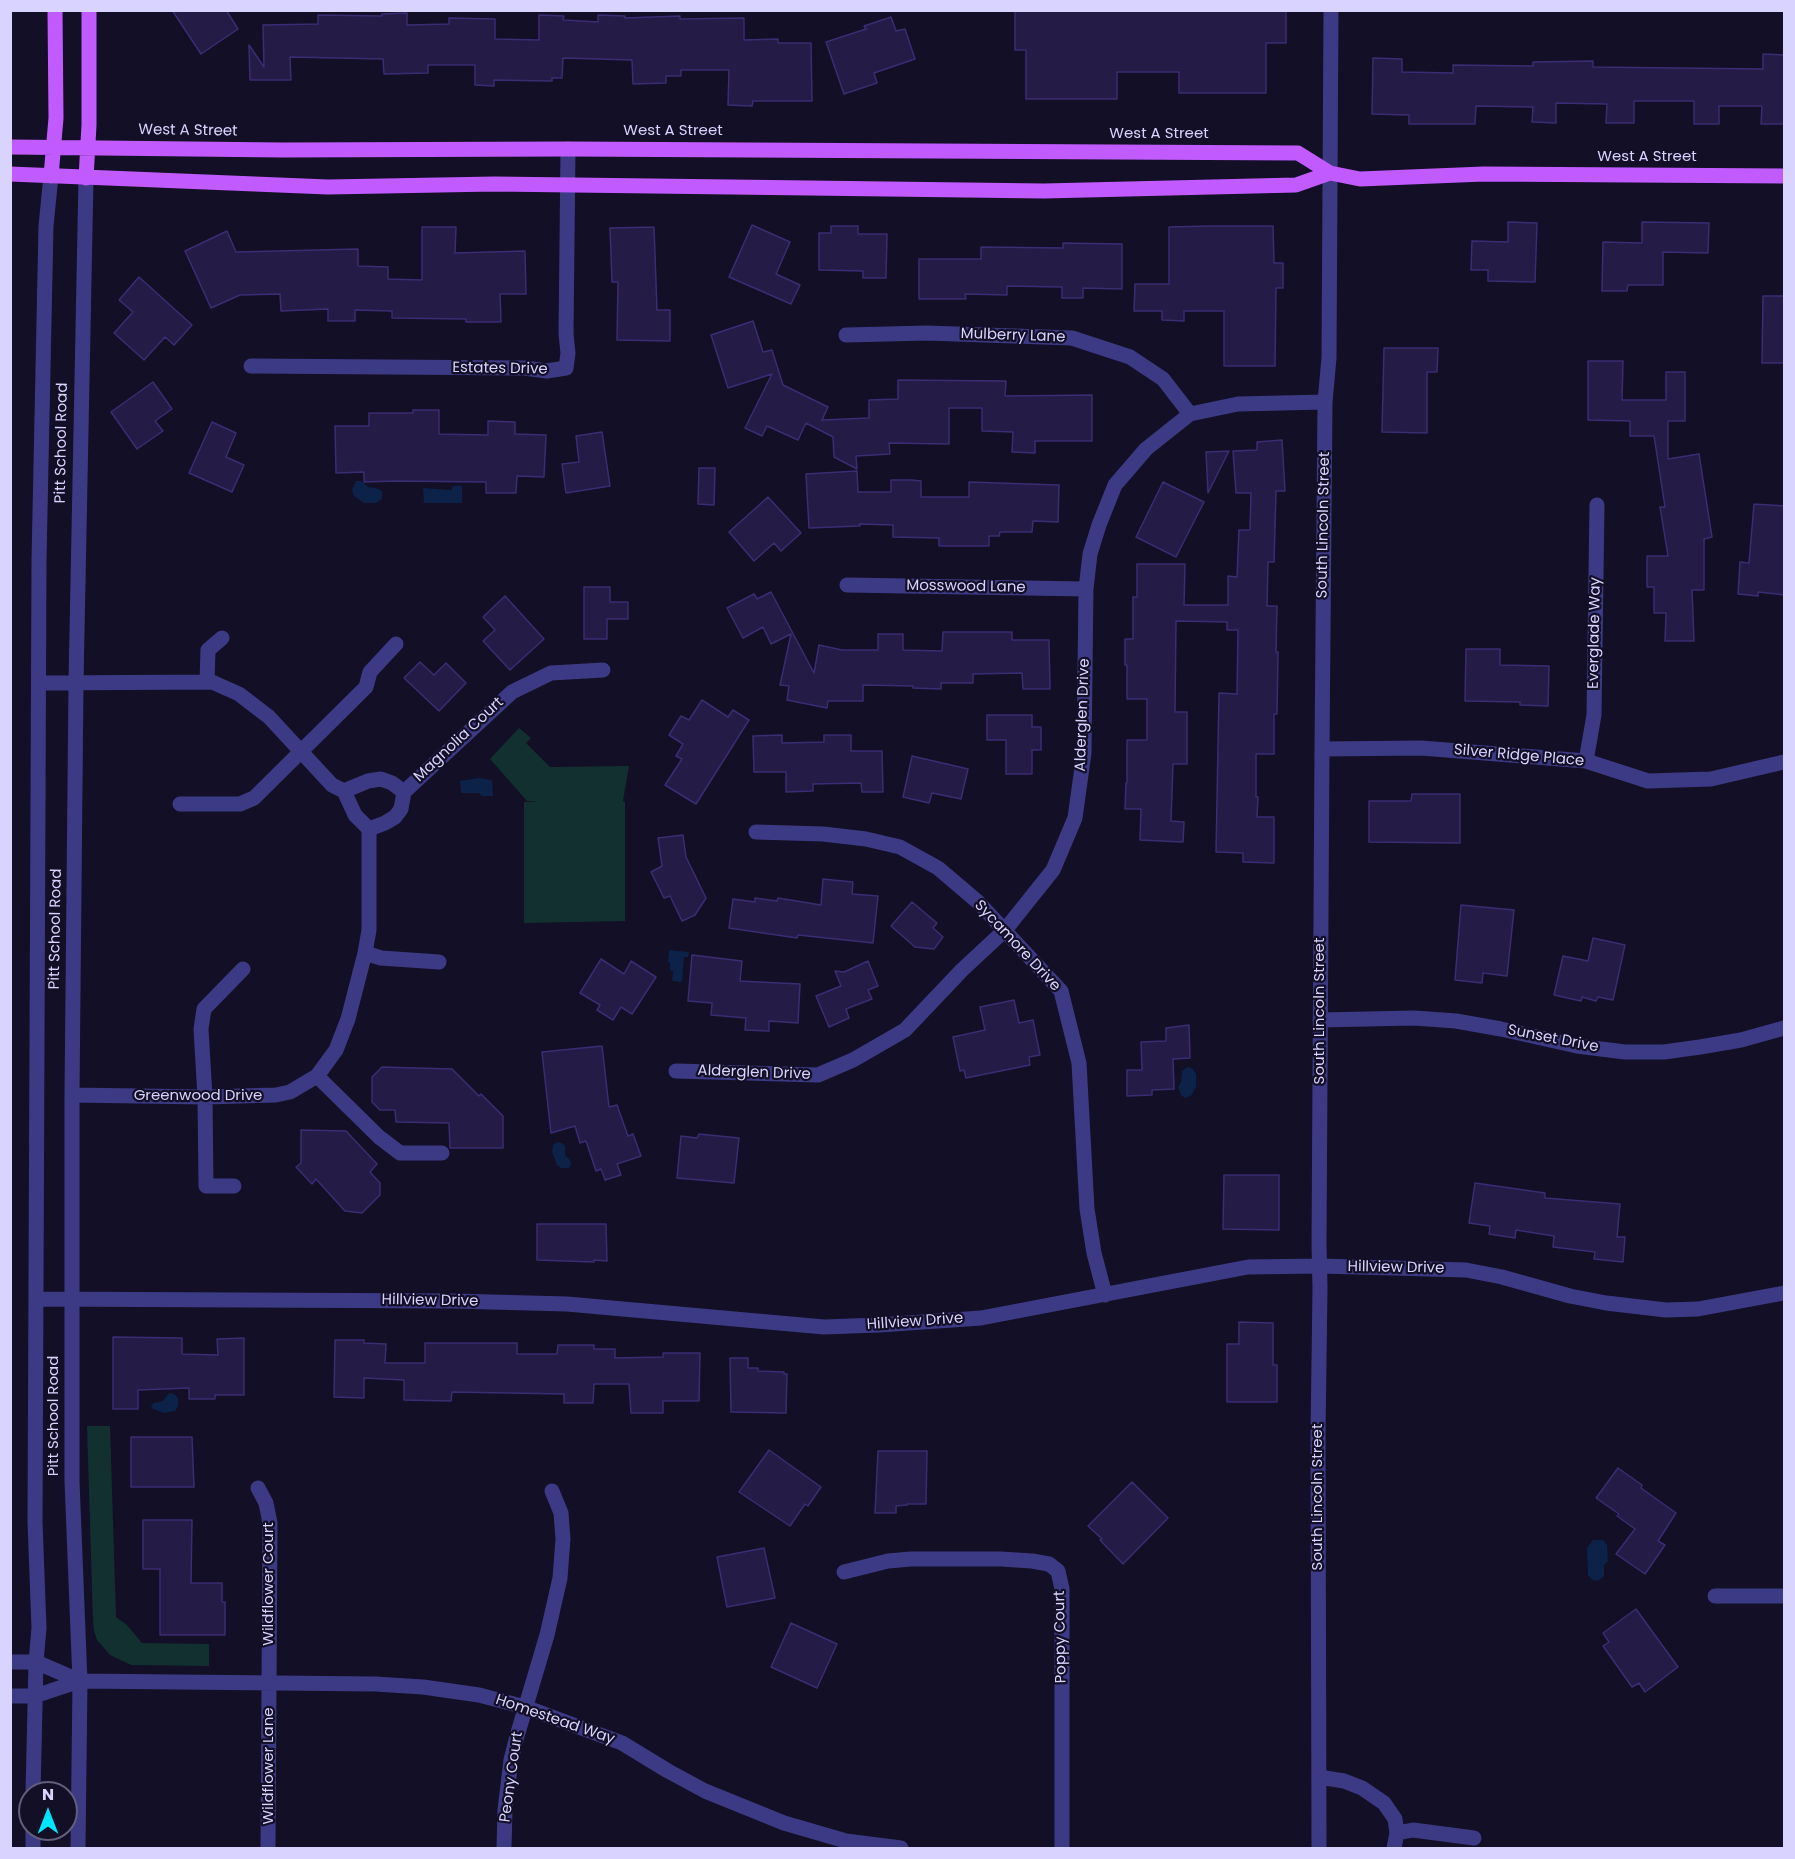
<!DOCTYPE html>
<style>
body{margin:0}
#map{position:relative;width:1795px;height:1859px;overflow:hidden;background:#130f26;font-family:Poppins,sans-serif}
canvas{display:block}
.frame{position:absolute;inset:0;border:12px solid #d9d4ff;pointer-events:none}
.north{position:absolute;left:18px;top:1781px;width:60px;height:60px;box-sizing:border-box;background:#130f26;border:2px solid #625e7d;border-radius:50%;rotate:0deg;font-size:16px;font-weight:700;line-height:24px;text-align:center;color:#d9d4ff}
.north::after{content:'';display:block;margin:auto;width:21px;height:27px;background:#00e5ff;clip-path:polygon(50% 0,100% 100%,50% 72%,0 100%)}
</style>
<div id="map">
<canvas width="1795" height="1859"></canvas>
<div class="frame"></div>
<div class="north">N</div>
</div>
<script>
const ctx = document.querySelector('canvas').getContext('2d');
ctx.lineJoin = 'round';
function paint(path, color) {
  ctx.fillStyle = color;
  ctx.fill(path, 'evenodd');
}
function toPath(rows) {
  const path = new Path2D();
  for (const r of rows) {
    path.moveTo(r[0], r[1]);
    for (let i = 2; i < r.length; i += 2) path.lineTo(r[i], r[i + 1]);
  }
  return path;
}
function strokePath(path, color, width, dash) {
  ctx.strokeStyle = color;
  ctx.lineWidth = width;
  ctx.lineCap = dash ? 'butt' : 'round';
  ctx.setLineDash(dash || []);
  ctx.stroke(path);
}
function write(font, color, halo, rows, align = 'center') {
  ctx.font = font + ' Poppins,sans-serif';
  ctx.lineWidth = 4.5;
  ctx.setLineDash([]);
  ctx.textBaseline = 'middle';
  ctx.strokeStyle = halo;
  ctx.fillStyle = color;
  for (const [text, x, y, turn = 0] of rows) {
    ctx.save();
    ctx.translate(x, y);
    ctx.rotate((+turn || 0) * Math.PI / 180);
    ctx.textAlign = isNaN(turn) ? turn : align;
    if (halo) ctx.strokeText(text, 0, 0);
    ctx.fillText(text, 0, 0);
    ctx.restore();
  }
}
paint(toPath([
 [519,728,531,738,526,743,550,767,629,766,623,801,625,802,625,921,524,923,524,802,540,801,527,801,490,759],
 [87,1426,110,1426,116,1617,127,1625,142,1643,209,1644,209,1666,131,1665,110,1655,97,1640,94,1631,93,1621]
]), '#12302f');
paint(toPath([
 [356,481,361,481,368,487,376,488,382,491,382,499,376,503,364,503,354,496,352,490],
 [453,486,462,486,462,503,424,503,423,488,451,490],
 [478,778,492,780,493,796,482,796,479,793,461,793,460,781],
 [669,950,689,952,688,957,684,957,682,982,672,981,673,971,670,970,670,963,668,962],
 [1188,1067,1193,1069,1196,1074,1196,1086,1192,1095,1185,1098,1181,1095,1178,1087,1181,1082,1182,1071],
 [557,1142,562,1143,565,1146,565,1155,570,1160,571,1164,569,1168,561,1168,557,1165,552,1152,553,1145],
 [169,1393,174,1394,178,1398,178,1406,175,1411,164,1413,151,1408,153,1403,163,1401],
 [1593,1540,1603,1540,1607,1545,1608,1561,1604,1565,1604,1576,1599,1580,1594,1581,1588,1575,1587,1548]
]), '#0c2248');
const building = toPath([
 [172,10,226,10,238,29,201,54,172,10],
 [1015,10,1286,10,1286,43,1266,43,1266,93,1179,93,1179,72,1117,72,1117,99,1026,99,1026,50,1015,50,1015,10],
 [407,13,407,25,449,24,449,18,495,19,495,39,539,40,539,15,564,16,563,20,598,22,598,15,625,16,625,18,680,16,680,19,744,18,744,40,778,39,778,43,811,43,812,101,753,101,752,106,728,105,729,70,681,70,681,76,666,76,666,83,633,84,632,60,563,58,562,78,552,78,552,81,494,80,494,86,475,85,475,65,428,65,428,73,384,74,383,59,290,57,291,80,250,80,249,45,264,67,263,25,318,24,318,15,382,16,382,14,407,13],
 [891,17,896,31,905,29,915,59,874,73,877,83,844,94,826,42,866,29,864,26,891,17],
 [1763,54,1785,55,1785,124,1761,124,1762,106,1719,106,1719,124,1694,124,1694,101,1634,101,1634,123,1606,123,1607,104,1556,103,1556,123,1532,122,1533,107,1476,106,1475,124,1409,124,1409,115,1372,114,1373,58,1402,59,1402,72,1453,73,1453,65,1533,66,1533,62,1593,61,1593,67,1763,69,1763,54],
 [1508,222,1537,223,1535,282,1488,281,1488,270,1471,270,1472,241,1508,242,1508,222],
 [1642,222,1709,223,1708,253,1663,252,1663,285,1628,285,1627,291,1602,291,1603,242,1642,243,1642,222],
 [752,225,790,242,776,274,800,285,791,304,729,277,752,225],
 [831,226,858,226,858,234,887,234,886,278,863,278,863,271,819,270,819,233,831,233,831,226],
 [1210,226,1273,226,1274,263,1283,263,1283,288,1276,288,1275,366,1224,366,1224,311,1184,311,1184,321,1162,320,1162,311,1134,311,1135,284,1169,284,1169,227,1210,226],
 [422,227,456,227,455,253,525,251,526,294,500,294,501,322,466,322,466,319,392,318,392,311,355,310,355,321,328,321,328,309,281,311,280,294,240,295,211,308,185,251,227,231,236,252,358,249,358,266,388,267,388,279,422,280,422,227],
 [654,227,657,310,670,310,670,341,617,340,618,282,612,282,610,228,654,227],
 [1063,243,1122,244,1122,289,1083,288,1083,298,1062,298,1062,287,1007,286,1007,295,965,294,966,299,919,299,919,259,981,259,981,247,1063,248,1063,243],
 [139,277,192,325,174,345,165,337,144,360,114,333,133,312,119,300,139,277],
 [1763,296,1785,296,1785,363,1762,363,1763,296],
 [753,321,763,352,772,350,783,385,828,407,822,420,869,418,869,400,898,399,898,380,1006,381,1005,396,1092,395,1092,441,1035,441,1035,453,1012,452,1013,432,982,431,982,408,949,408,949,444,889,443,890,454,856,456,857,469,834,457,833,437,806,423,798,440,767,426,762,436,745,428,772,374,728,388,711,335,753,321],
 [1384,348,1438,348,1437,372,1427,372,1427,433,1382,432,1384,348],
 [1588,361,1623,361,1622,400,1666,400,1666,372,1685,372,1685,421,1668,421,1668,459,1699,454,1712,537,1704,539,1704,590,1692,590,1694,641,1665,641,1666,613,1654,613,1654,587,1647,587,1647,556,1668,556,1660,507,1665,507,1654,436,1630,436,1630,421,1588,420,1588,361],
 [153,382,172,409,155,421,163,431,137,449,111,412,153,382],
 [413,410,439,410,439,434,488,435,488,421,515,422,515,434,546,435,544,477,517,476,516,493,486,493,486,482,396,481,364,482,364,472,336,473,335,426,369,426,369,413,413,413,413,410],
 [212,422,236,433,226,457,244,465,232,492,189,473,212,422],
 [602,432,610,486,566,493,562,464,579,462,576,436,602,432],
 [1282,440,1285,491,1276,491,1274,562,1268,562,1267,606,1277,606,1276,652,1278,652,1277,714,1274,714,1274,754,1256,754,1256,797,1258,797,1257,817,1274,817,1274,863,1243,862,1243,853,1216,852,1219,693,1237,694,1238,630,1227,630,1227,622,1176,621,1175,712,1187,712,1187,764,1173,764,1171,821,1184,822,1183,842,1140,840,1141,809,1125,809,1126,783,1127,783,1127,740,1147,740,1147,699,1127,699,1127,665,1125,665,1125,639,1133,639,1133,597,1137,597,1137,564,1185,564,1184,605,1228,605,1228,576,1237,577,1239,530,1250,530,1251,493,1236,493,1233,451,1257,450,1257,442,1282,440],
 [1229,451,1208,493,1206,452,1229,451],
 [699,468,715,468,714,505,698,504,699,468],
 [857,471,858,492,891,492,891,480,912,480,921,481,921,497,969,497,969,482,1059,485,1058,522,1033,521,1032,532,1000,532,999,536,989,536,989,546,939,546,939,538,893,537,893,525,859,524,860,526,809,528,806,474,857,471],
 [1163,482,1204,502,1176,557,1136,537,1163,482],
 [768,497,801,533,781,551,774,543,754,561,729,532,768,497],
 [1754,504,1785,506,1785,595,1758,592,1758,596,1738,594,1740,562,1749,563,1754,504],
 [584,587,610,587,610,602,628,602,628,619,607,619,607,639,584,639,584,587],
 [771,592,814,673,819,645,842,650,878,650,878,634,903,634,903,650,942,651,943,632,1012,632,1012,640,1049,640,1050,689,1023,689,1022,673,973,674,973,683,941,683,941,689,913,688,913,686,863,685,863,701,828,701,827,708,787,700,789,686,780,685,791,634,771,644,763,627,743,638,727,608,754,594,757,599,771,592],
 [505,596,544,639,510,670,483,641,495,630,483,617,505,596],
 [1466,649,1500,649,1500,665,1549,666,1548,706,1520,705,1520,702,1465,701,1466,649],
 [420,662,434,675,446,663,466,683,439,711,404,678,420,662],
 [702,700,728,717,733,710,749,720,696,804,665,785,682,759,676,756,683,744,669,735,681,716,689,720,702,700],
 [987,715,1032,715,1032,727,1041,727,1041,750,1032,750,1032,774,1006,774,1006,740,987,740,987,715],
 [782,735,782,743,824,742,824,735,851,735,851,751,882,751,883,792,862,792,861,783,813,784,813,791,786,792,786,772,754,772,753,736,782,735],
 [912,756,968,769,961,799,932,793,929,803,903,797,912,756],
 [1412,794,1460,794,1460,843,1369,842,1369,801,1411,801,1412,794],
 [683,835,686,857,706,898,695,915,682,921,670,896,664,898,651,872,662,866,658,838,683,835],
 [823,879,853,882,852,894,878,896,873,943,798,935,797,938,729,928,733,899,755,902,755,898,777,901,778,898,821,905,823,879],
 [912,902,937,923,933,928,943,937,934,949,915,947,891,926,912,902],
 [1461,905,1514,910,1507,976,1483,973,1482,983,1455,980,1461,905],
 [1593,938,1625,945,1613,1000,1598,997,1596,1001,1582,997,1581,1001,1554,995,1563,956,1588,961,1593,938],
 [692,955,742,961,740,981,800,984,798,1023,769,1021,769,1031,745,1030,746,1018,711,1015,712,1003,688,1001,692,955],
 [601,959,624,974,631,961,656,977,632,1014,621,1007,613,1020,597,1010,600,1005,580,993,601,959],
 [868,961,878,986,868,990,872,999,846,1009,849,1018,829,1027,816,996,841,986,835,971,844,972,868,961],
 [1014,1000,1019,1023,1033,1020,1040,1055,1029,1057,1030,1065,966,1078,964,1070,960,1071,953,1037,985,1030,980,1007,1014,1000],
 [1189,1025,1190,1058,1173,1059,1174,1089,1152,1090,1152,1095,1127,1096,1127,1070,1142,1070,1141,1042,1166,1041,1166,1028,1189,1025],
 [602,1046,609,1107,617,1105,628,1136,633,1134,641,1156,617,1164,621,1175,605,1180,601,1169,596,1171,586,1141,580,1143,575,1126,551,1133,542,1052,602,1046],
 [382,1067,452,1069,479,1096,481,1094,503,1116,503,1148,450,1148,449,1123,396,1122,395,1110,380,1110,372,1102,372,1077,382,1067],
 [301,1130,346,1131,377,1164,370,1172,380,1183,380,1195,362,1213,345,1211,316,1179,312,1184,296,1167,301,1163,301,1130],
 [699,1134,739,1138,734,1183,677,1178,681,1136,697,1138,699,1134],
 [1224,1175,1279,1175,1279,1230,1223,1229,1224,1175],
 [1475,1183,1545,1193,1545,1198,1620,1204,1617,1237,1625,1237,1623,1262,1594,1259,1595,1252,1553,1247,1554,1236,1516,1230,1515,1238,1489,1234,1490,1226,1469,1223,1475,1183],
 [537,1224,606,1224,607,1261,594,1260,594,1262,537,1260,537,1224],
 [1239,1322,1273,1323,1273,1365,1277,1365,1277,1402,1227,1402,1227,1344,1239,1344,1239,1322],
 [113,1337,182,1338,182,1354,218,1355,217,1339,244,1338,244,1395,215,1395,215,1399,189,1399,189,1388,138,1390,138,1409,113,1409,113,1337],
 [335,1340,364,1340,364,1343,386,1344,385,1363,425,1363,425,1343,517,1343,517,1354,557,1354,558,1345,594,1345,594,1349,615,1349,615,1358,663,1357,663,1353,700,1353,699,1401,663,1401,663,1413,631,1413,629,1384,594,1384,593,1403,564,1403,564,1394,452,1392,451,1401,404,1400,404,1380,364,1378,364,1398,334,1397,335,1340],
 [730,1358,748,1358,748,1368,758,1368,758,1371,784,1372,784,1374,787,1374,786,1413,731,1412,730,1358],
 [131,1437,192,1437,194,1487,131,1487,131,1437],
 [769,1450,821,1487,808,1506,805,1504,790,1526,739,1492,769,1450],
 [878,1451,927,1451,926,1504,907,1504,907,1505,896,1506,896,1513,875,1513,878,1451],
 [1618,1468,1642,1485,1641,1488,1676,1513,1658,1541,1665,1545,1645,1574,1616,1554,1635,1529,1617,1516,1619,1514,1596,1498,1618,1468],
 [1132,1482,1168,1518,1123,1564,1100,1540,1102,1539,1088,1526,1132,1482],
 [143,1520,192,1520,191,1583,222,1583,222,1602,225,1602,225,1635,160,1635,160,1569,143,1569,143,1520],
 [764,1548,775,1598,727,1607,717,1557,764,1548],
 [1636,1609,1678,1667,1645,1692,1639,1683,1632,1687,1603,1646,1609,1642,1603,1633,1636,1609],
 [791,1623,837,1644,817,1688,771,1667,791,1623]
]);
paint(building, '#241b47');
strokePath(building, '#3b2d73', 1.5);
strokePath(toPath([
 [846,335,927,333,1072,338,1130,357,1163,379,1190,414],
 [251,366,524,368,547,371,566,368,568,353,566,334,568,149],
 [847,585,1086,589],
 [207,682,208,650,222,638],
 [39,683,212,682,239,694,269,717,332,785,344,791,355,815,369,829,369,930,365,953,348,1019,336,1050,317,1076,290,1092,276,1095,205,1097,72,1095],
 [1322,749,1421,748,1586,761,1648,781,1711,779,1784,762],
 [1586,761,1594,715,1597,505],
 [344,791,368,781,381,779,392,783,404,792],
 [180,804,240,804,254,798,366,687,370,672,396,644],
 [369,829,385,823,395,817,401,809,404,792,512,692,551,673,603,670],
 [756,832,823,834,866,839,900,847,938,868,978,902,1061,991,1079,1063,1087,1209,1094,1253,1105,1295],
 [365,953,381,958,439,962],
 [1320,1020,1414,1018,1456,1021,1501,1029,1577,1046,1625,1052,1664,1052,1700,1047,1741,1040,1784,1028],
 [676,1071,818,1075,853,1060,905,1030,962,970,1005,930,1053,870,1075,818,1084,753,1086,589,1090,554,1099,525,1115,485,1146,449,1190,414,1238,404,1325,402],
 [317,1076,379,1137,400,1153,442,1153],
 [234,1186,206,1186,205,1097,201,1029,204,1009,243,969],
 [36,1299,454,1301,567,1304,824,1327,879,1325,981,1318,1248,1267,1320,1266,1466,1270,1502,1277,1570,1296,1606,1303,1666,1310,1698,1309,1784,1293],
 [258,1488,266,1503,270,1523,268,1848],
 [844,1572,888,1561,911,1559,1001,1559,1032,1561,1049,1564,1058,1571,1062,1589,1062,1848],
 [1715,1596,1784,1596],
 [10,1662,36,1662,80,1681],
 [10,1696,35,1696,80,1681,375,1684,423,1687,479,1695,525,1707,622,1743,668,1771,705,1791,784,1823,846,1841,901,1848],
 [1319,1777,1344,1781,1362,1788,1384,1803,1395,1819,1397,1833,1394,1848],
 [33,1793,36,1662,39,1628,35,1522,39,560,46,226,51,176],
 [33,1829,33,1848],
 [1397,1833,1413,1830,1474,1838],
 [78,1848,80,1681,72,1481,72,1095,76,683,86,178],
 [504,1848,505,1810,511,1760,517,1736,547,1635,560,1578,563,1539,561,1513,552,1491],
 [1319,1848,1318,1434,1320,1288,1319,1243,1322,749,1325,402,1329,358,1331,10]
]), '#3d3a85', 15);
strokePath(toPath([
 [10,147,282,150,568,149,1298,153,1330,173,1360,179,1484,174,1784,176],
 [10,174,328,187,495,184,1044,191,1296,185,1330,173],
 [51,176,56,118,55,10],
 [86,178,89,125,89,10]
]), '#c25bff', 15);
write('15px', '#d9d4ff', '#130f26', [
 ["West A Street",188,131,1],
 ["West A Street",673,131],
 ["West A Street",1159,134],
 ["West A Street",1647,157],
 ["Mulberry Lane",1013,336,2],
 ["Estates Drive",500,369,1],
 ["Pitt School Road",62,443,-89],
 ["South Lincoln Street",1324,525,-89],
 ["Mosswood Lane",966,587,1],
 ["Everglade Way",1595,633,-89],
 ["Alderglen Drive",1083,715,-88],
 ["Magnolia Court",459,740,-43],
 ["Silver Ridge Place",1519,756,5],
 ["Pitt School Road",56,929,-89],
 ["Sycamore Drive",1017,946,47],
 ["South Lincoln Street",1320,1011,-90],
 ["Sunset Drive",1553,1039,11],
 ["Alderglen Drive",754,1073,2],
 ["Greenwood Drive",198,1096],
 ["Hillview Drive",1396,1268,1],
 ["Hillview Drive",430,1301,1],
 ["Hillview Drive",915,1322,-4],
 ["Pitt School Road",54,1416,-90],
 ["South Lincoln Street",1318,1497,-90],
 ["Wildflower Court",269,1584,-90],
 ["Poppy Court",1061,1637,-91],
 ["Homestead Way",555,1720,19],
 ["Wildflower Lane",269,1766,-90],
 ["Peony Court",512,1777,-82]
]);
</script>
